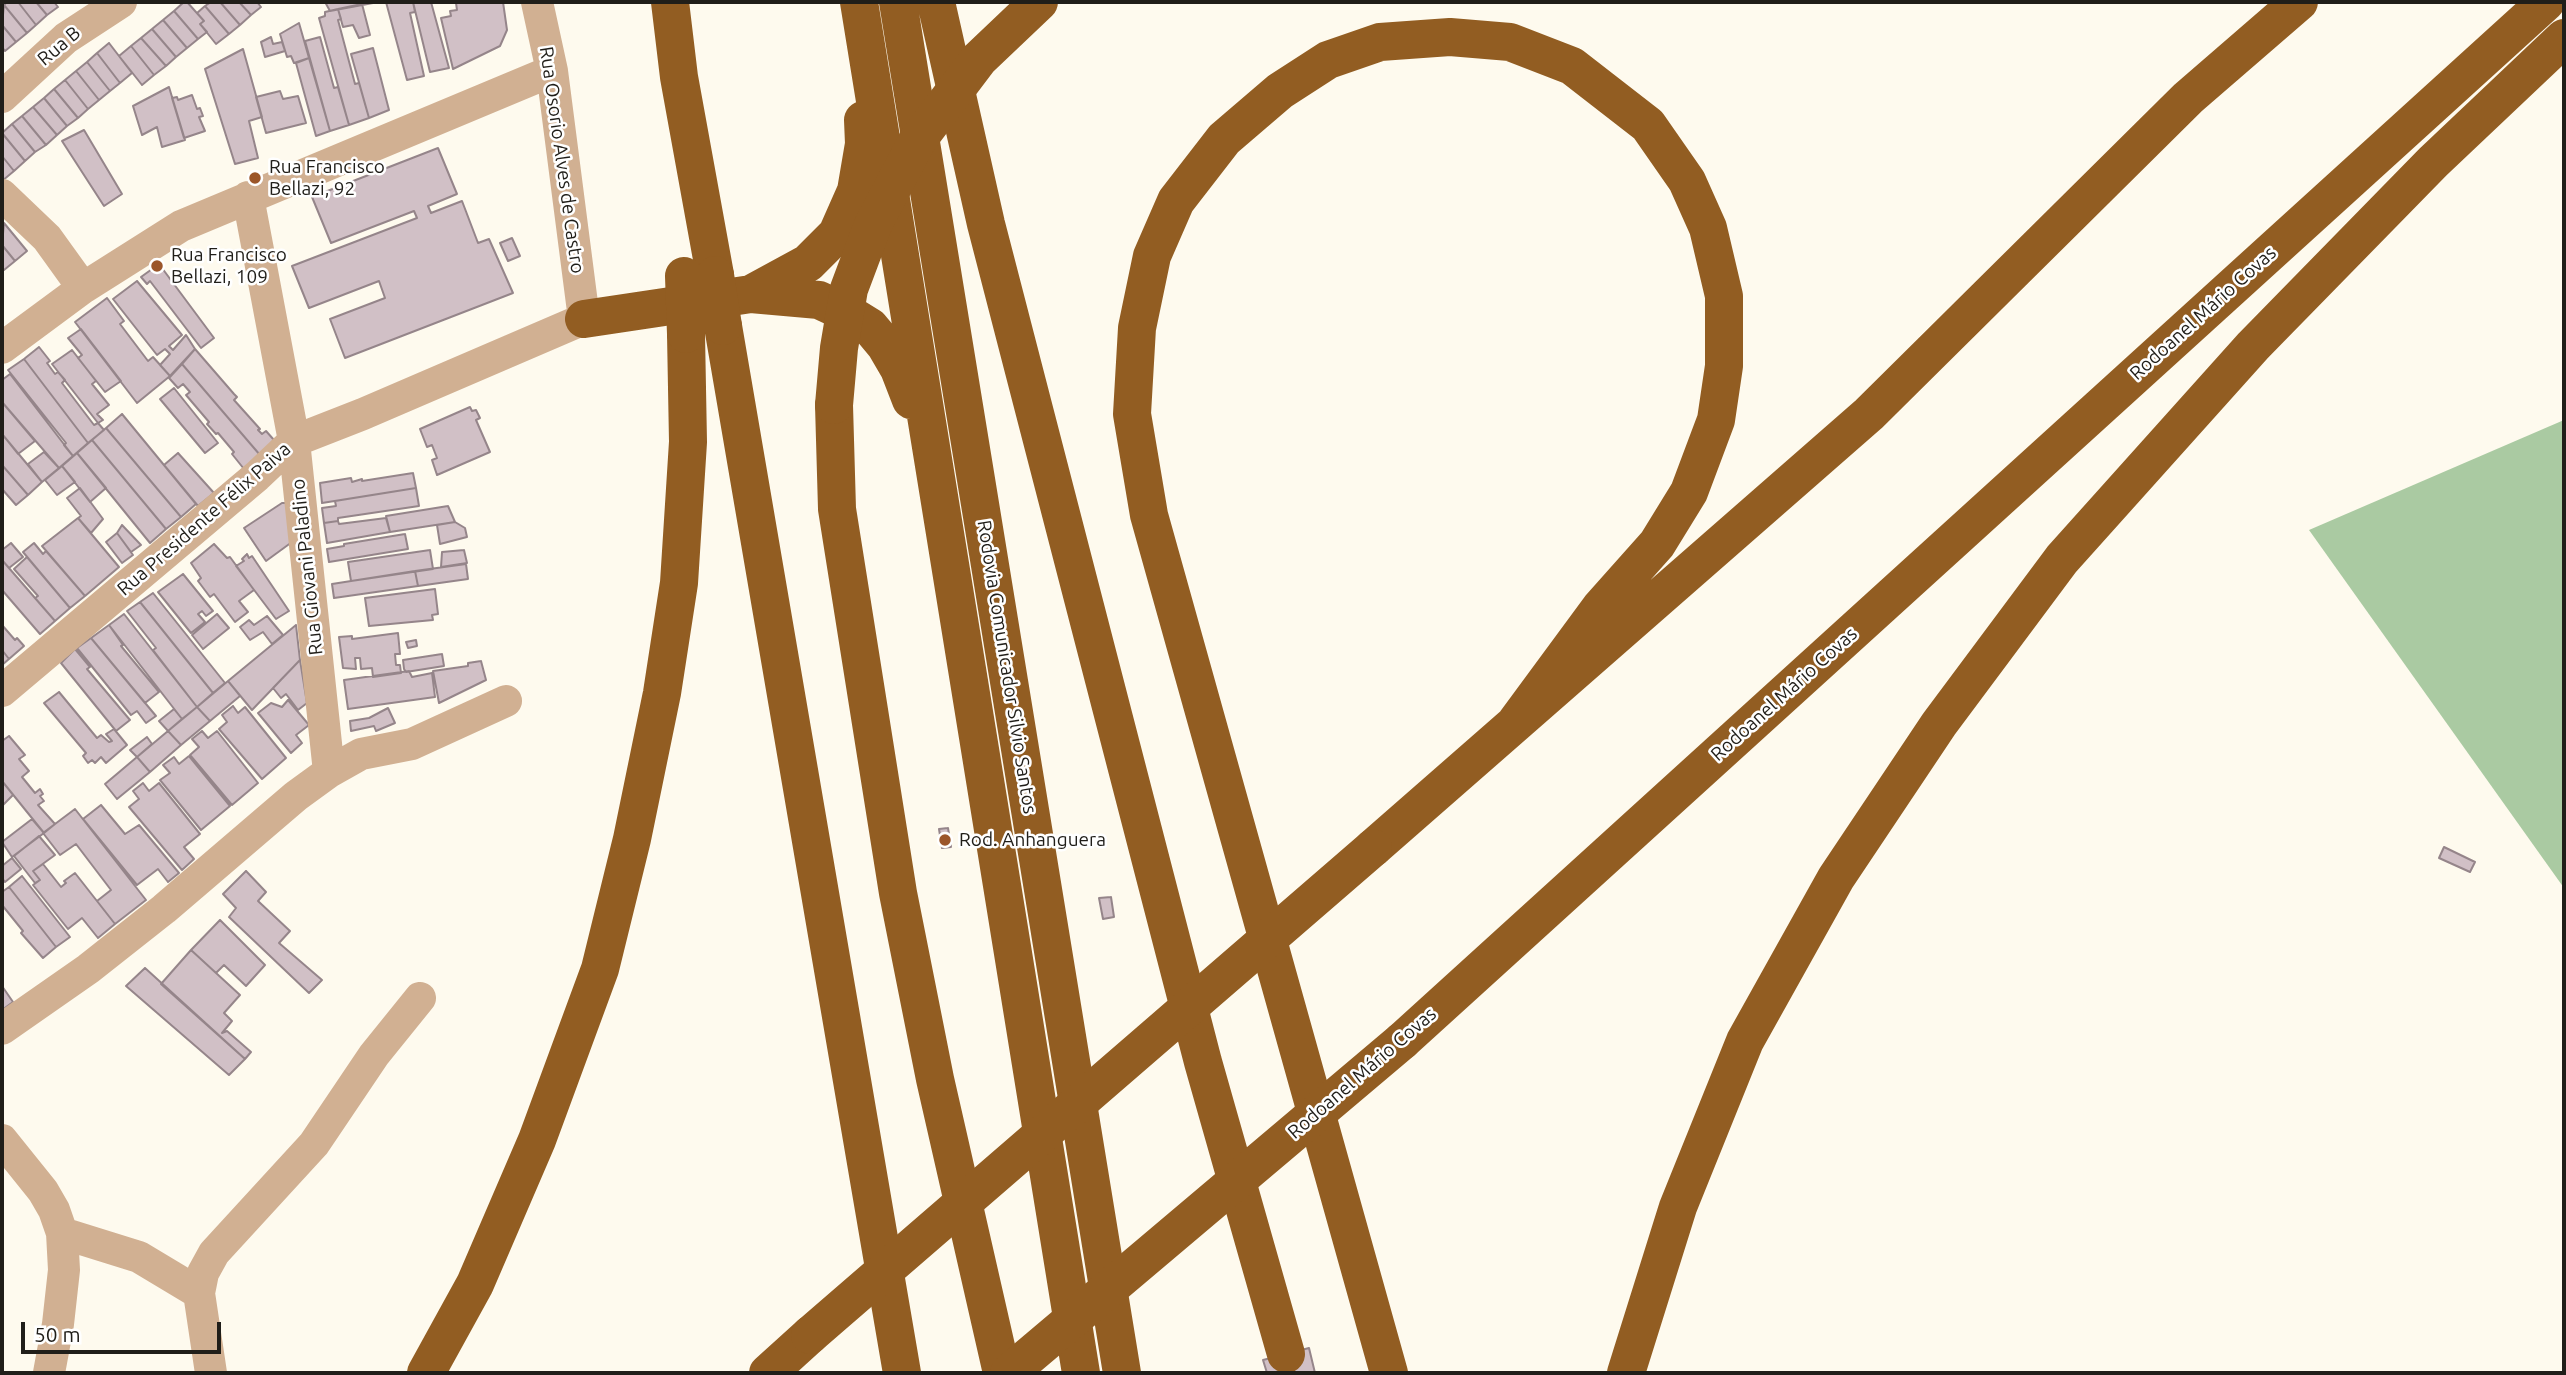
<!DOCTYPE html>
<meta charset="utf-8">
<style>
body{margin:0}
#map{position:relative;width:2566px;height:1375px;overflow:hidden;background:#fefaee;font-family:Ubuntu,sans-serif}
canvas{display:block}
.frame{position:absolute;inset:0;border:4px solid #201e19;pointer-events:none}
.scale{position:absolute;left:21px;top:1322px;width:200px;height:32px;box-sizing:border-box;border:4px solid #201e19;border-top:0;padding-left:9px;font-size:21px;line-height:24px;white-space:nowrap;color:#201e19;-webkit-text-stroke:5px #fff;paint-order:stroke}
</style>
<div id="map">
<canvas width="2566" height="1375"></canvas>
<div class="frame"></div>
<div class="scale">50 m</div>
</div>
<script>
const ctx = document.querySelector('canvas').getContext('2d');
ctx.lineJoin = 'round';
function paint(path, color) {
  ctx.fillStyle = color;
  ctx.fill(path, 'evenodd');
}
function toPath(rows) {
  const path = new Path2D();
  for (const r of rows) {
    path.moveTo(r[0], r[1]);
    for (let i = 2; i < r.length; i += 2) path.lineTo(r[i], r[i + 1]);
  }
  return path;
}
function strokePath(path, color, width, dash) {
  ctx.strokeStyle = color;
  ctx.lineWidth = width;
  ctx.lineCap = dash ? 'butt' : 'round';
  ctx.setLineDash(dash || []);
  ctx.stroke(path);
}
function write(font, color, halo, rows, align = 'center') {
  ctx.font = font + ' Ubuntu,sans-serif';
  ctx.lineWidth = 5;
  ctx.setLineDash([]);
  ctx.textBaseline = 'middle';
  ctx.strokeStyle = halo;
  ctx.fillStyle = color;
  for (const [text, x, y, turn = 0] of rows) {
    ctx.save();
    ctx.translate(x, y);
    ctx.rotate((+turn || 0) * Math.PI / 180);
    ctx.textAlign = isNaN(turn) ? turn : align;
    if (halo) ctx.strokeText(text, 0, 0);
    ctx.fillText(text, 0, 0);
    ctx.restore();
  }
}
paint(toPath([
 [2564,420,2564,888,2309,530]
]), '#aacaa2');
const building = toPath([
 [7,2,18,2,36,25,27,33,4,5,7,2],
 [18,2,36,2,47,15,36,25,18,2],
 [36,2,54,2,58,7,47,15,36,2],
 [184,2,187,2,204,21,200,24,207,32,198,39,174,11,184,2],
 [211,2,220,2,240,25,229,34,205,6,211,2],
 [220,2,239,2,251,15,240,25,220,2],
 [239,2,257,2,261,7,251,15,239,2],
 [325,2,373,2,373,3,330,11,325,2],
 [386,2,413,2,415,12,410,13,424,76,407,80,386,2],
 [413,2,431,2,449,68,430,72,413,2],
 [503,2,507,30,500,46,453,69,441,18,451,16,450,11,457,10,456,3,503,2],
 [362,4,370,35,359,38,353,25,343,27,338,9,362,4],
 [4,5,27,33,16,42,2,25,4,5],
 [205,6,229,34,216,44,200,24,204,21,197,13,205,6],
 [338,9,341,19,338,20,355,84,359,83,369,118,349,125,319,18,325,16,325,12,338,9],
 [174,11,198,39,187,48,163,20,174,11],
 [163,20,187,48,176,57,152,29,163,20],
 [299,23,309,58,294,63,291,56,287,57,280,34,299,23],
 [2,25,16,42,5,51,2,47,2,25],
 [152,29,176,57,166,66,141,38,152,29],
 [271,37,273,44,282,42,285,51,265,57,261,42,271,37],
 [320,37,334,88,338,87,349,125,330,131,305,41,320,37],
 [141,38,166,66,154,75,131,46,141,38],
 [109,43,132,73,120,83,97,53,109,43],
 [131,46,154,75,142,85,119,56,131,46],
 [373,48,389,110,369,118,351,54,373,48],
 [243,49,262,117,249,121,258,158,235,164,205,69,243,49],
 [97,53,120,83,110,91,87,62,97,53],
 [309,58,330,131,316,136,296,63,309,58],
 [87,62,110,91,99,100,76,71,87,62],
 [76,71,99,100,88,109,65,80,76,71],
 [65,80,88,109,78,118,54,89,65,80],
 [169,87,185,140,162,147,157,127,142,135,133,106,169,87],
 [54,89,78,118,67,126,44,98,54,89],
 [280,91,283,99,298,96,306,123,266,133,256,97,280,91],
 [192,95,197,109,200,108,203,116,199,117,205,131,184,138,172,98,177,97,178,100,192,95],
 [44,98,67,126,57,135,33,107,44,98],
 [33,107,57,135,46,145,22,116,33,107],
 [22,116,46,145,35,152,12,124,22,116],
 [12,124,35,152,25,161,2,133,12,124],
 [84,130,122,194,104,206,62,141,84,130],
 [2,133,25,161,14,171,2,156,2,133],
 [438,148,457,194,428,206,431,213,462,201,478,243,489,239,513,293,345,358,330,319,385,298,379,281,309,308,292,266,417,218,414,211,331,243,312,197,438,148],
 [2,156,14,171,2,181,2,156],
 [4,223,27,251,15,261,2,245,4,223],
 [512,238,520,256,508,261,500,243,512,238],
 [2,245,15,261,4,270,2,268,2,245],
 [159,264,214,338,201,348,150,281,147,284,141,277,159,264],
 [137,281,182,335,169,346,173,350,186,335,195,349,170,376,160,365,170,354,165,349,157,355,113,299,137,281],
 [107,298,124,321,120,324,148,361,153,357,170,376,137,403,75,322,107,298],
 [81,329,121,381,105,392,78,358,82,355,68,338,81,329],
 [39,347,50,361,47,363,55,374,58,372,65,380,62,383,94,425,98,423,104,430,88,443,24,359,39,347],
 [195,349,234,394,237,397,234,400,260,429,258,430,262,434,266,431,274,440,260,455,182,364,195,349],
 [72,350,96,381,92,384,109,405,97,414,103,420,98,423,52,364,72,350],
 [24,359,88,443,73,456,64,445,66,443,8,370,24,359],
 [182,364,260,455,244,469,232,454,234,452,218,433,216,434,207,424,209,422,186,395,190,392,183,384,178,388,169,378,182,364],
 [10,374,73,456,59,468,2,402,2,380,10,374],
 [174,388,218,443,205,453,160,399,174,388],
 [2,402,35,441,18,454,2,434,2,402],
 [470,407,472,411,476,410,480,418,476,420,490,452,437,475,432,460,437,458,432,445,427,447,420,429,470,407],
 [122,414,196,504,181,517,106,428,122,414],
 [106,428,181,517,166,529,92,440,106,428],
 [2,434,42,482,28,495,2,465,2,434],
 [92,440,166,529,150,543,77,453,92,440],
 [44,452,59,468,42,482,28,464,44,452],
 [77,453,106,488,90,502,62,466,77,453],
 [178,453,214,493,198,506,164,465,178,453],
 [2,465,28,495,16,505,2,489,2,465],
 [62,466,75,482,57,495,45,480,62,466],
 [413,473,416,488,322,503,320,483,351,478,352,482,362,479,362,481,413,473],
 [80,488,103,519,91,533,78,518,81,516,67,498,80,488],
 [416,488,419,506,338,518,338,521,324,523,322,508,336,506,335,501,416,488],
 [282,503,287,503,292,542,266,561,244,528,282,503],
 [448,506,455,522,390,532,386,516,448,506],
 [78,518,119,567,85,596,42,546,78,518],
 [386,518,390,532,327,543,324,523,338,521,339,524,386,518],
 [455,522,465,528,467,537,440,544,437,525,455,522],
 [122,525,141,545,131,552,117,533,122,525],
 [117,533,133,555,122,563,106,542,117,533],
 [405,534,408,549,329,562,327,549,344,546,344,544,405,534],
 [11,543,23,557,9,568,2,560,2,550,11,543],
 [34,543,43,554,46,551,85,596,70,608,23,552,34,543],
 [214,544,227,558,230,557,254,590,239,601,248,612,235,622,214,594,210,597,198,581,201,578,191,563,214,544],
 [430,550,433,569,351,581,348,562,430,550],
 [464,550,467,563,441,567,442,552,464,550],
 [247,554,249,558,252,556,289,611,276,619,236,566,244,561,242,559,247,554],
 [27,557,70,608,55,621,35,598,38,596,14,569,27,557],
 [2,560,55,621,40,634,2,590,2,560],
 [466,564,468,579,418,586,415,571,466,564],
 [415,571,418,586,334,598,332,584,415,571],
 [183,574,213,611,206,616,202,611,198,614,205,622,191,633,158,592,183,574],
 [435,589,438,614,432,615,433,620,369,626,365,598,435,589],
 [153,593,225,683,213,693,140,602,153,593],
 [140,602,213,693,197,707,153,650,156,648,127,611,140,602],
 [124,614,197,707,182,719,109,625,124,614],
 [217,614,229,628,203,649,192,635,217,614],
 [267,616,283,635,272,644,263,632,250,640,240,627,249,620,254,625,267,616],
 [2,625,15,640,17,638,24,646,9,659,2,650,2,625],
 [109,625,123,645,121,646,159,692,145,703,91,638,109,625],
 [296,625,300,660,252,710,228,681,296,625],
 [398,633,400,654,395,654,396,665,400,665,401,673,373,677,372,668,361,669,360,658,355,658,356,669,343,668,339,637,352,636,352,639,398,633],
 [91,638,156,716,146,723,137,711,131,715,77,648,91,638],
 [416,640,417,646,408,648,406,642,416,640],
 [75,649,90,667,87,669,130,720,116,731,61,663,75,649],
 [2,650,9,659,2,665,2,650],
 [442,654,444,666,406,672,404,669,403,660,442,654],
 [300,660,307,703,298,710,286,694,281,698,273,688,300,660],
 [481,661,486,680,439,703,433,671,468,666,468,663,481,661],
 [409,671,412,677,432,673,435,697,348,709,344,680,409,671],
 [228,681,240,696,210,721,197,707,228,681],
 [59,692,97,738,101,735,109,742,112,741,106,734,114,729,127,745,106,763,101,757,95,763,92,760,88,763,83,756,86,753,44,703,59,692],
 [288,700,309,725,296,735,302,743,291,753,258,713,271,703,282,707,288,700],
 [233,706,238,713,245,707,286,758,262,779,219,729,227,722,222,715,233,706],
 [197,707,210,721,181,745,168,731,197,707],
 [388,708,395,723,376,731,374,726,351,731,350,721,369,718,388,708],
 [174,709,182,719,168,731,159,721,174,709],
 [168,731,181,745,150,772,137,757,168,731],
 [202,731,208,738,217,731,258,783,232,805,190,755,199,747,192,739,202,731],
 [9,736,25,755,19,759,29,771,22,777,35,793,40,789,43,794,40,796,44,801,38,805,55,824,44,833,2,781,2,741,9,736],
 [147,737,152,744,137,757,130,750,147,737],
 [189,756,230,806,201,830,160,780,170,773,163,765,174,757,179,764,189,756],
 [137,757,150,772,117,799,105,784,137,757],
 [2,781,13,795,2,806,2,781],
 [143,783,149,791,159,783,200,834,184,847,194,859,182,870,129,807,139,799,133,791,143,783],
 [101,805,125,834,139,825,179,873,168,882,158,869,137,885,83,819,101,805],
 [75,809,146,900,115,924,97,901,111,890,76,844,60,855,43,833,75,809],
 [32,819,44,833,12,857,2,842,32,819],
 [948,828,951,847,942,848,939,829,948,828],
 [39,836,55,855,33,871,40,880,35,883,14,856,39,836],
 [2444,847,2475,862,2470,872,2439,858,2444,847],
 [12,858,21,869,5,882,2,878,2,866,12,858],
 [43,864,61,887,66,883,64,881,75,873,115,924,98,938,82,918,68,929,33,885,40,880,33,871,43,864],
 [246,871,266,892,258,901,290,931,279,943,322,980,309,993,229,917,236,908,223,894,246,871],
 [22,876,70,937,56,947,9,887,22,876],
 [9,887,56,947,43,958,21,933,23,931,2,905,2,892,9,887],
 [1111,897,1114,917,1103,919,1099,898,1111,897],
 [220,920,265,965,246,986,224,965,216,973,191,950,220,920],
 [191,950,240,995,224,1013,232,1021,222,1033,227,1031,251,1052,245,1059,161,984,191,950],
 [145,968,245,1059,229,1075,126,986,145,968],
 [2,986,13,1002,2,1010,2,986],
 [1309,1348,1315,1373,1267,1373,1263,1360,1309,1348]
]);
paint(building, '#d1c0c6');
strokePath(building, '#95858a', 2);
strokePath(toPath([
 [2,97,66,38,121,2],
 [2,195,47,238,83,288],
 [248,197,294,441,329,772],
 [2,348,83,288,181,226,552,71],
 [2,691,257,476,294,441,363,414,584,319,552,71,537,2],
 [2,1029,88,969,164,909,296,796,329,772,361,754,412,744,506,701],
 [2,1140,43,1191,54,1210,62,1233,64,1270,58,1324,49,1373],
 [62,1233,139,1257,199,1293],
 [211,1373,199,1293,203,1273,214,1253,314,1144,374,1055,420,998]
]), '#d1b092', 32);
strokePath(toPath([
 [670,2,679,77,715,275],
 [859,2,1081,1373],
 [898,2,1122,1373],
 [936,2,986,224,1203,1062,1286,1354],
 [751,294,808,263,837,234,856,191,864,144,863,120],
 [584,319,751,294,819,300,849,314,870,327,885,345,899,369,911,400],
 [723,326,902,1373],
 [834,405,837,509,898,893,935,1079,1002,1373],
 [1373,848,1869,414,2188,98,2299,2],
 [1402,1041,2546,2],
 [426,1373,475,1284,537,1140,600,969,632,839,662,693,679,583,688,442,686,334],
 [768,1373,810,1335],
 [1389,1373,1149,515,1132,414,1137,328,1152,256,1176,201,1224,139,1280,91,1328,60,1380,42,1450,37,1510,42,1572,66,1648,125,1687,181,1708,228,1724,296,1724,366,1716,420,1689,492,1657,544,1600,608,1516,722],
 [1626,1373,1678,1207,1745,1041,1836,878,1939,724,2062,559,2253,346,2433,162,2564,38]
]), '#925d22', 38);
strokePath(toPath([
 [715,275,723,326],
 [684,276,686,334],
 [834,405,839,348,849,289,873,225,917,141,979,59,1039,2],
 [810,1335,1373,848],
 [1009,1373,1402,1041]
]), '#925d22', 38);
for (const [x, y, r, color] of [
 [255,178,7,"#9b562a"],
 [157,266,7,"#9b562a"],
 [945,840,7,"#9b562a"]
]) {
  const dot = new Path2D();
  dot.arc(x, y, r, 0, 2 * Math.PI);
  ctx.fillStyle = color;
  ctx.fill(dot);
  strokePath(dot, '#fff', 2.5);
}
write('19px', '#201e19', '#fff', [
 ["Rua B",59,46,-40],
 ["Rua Osorio Alves de Castro",562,160,82],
 ["Rodoanel Mário Covas",2203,313,-42],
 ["Rua Presidente Félix Paiva",204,519,-41],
 ["Rua Giovani Paladino",307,567,-96],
 ["Rodovia Comunicador Silvio Santos",1007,667,81],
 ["Rodoanel Mário Covas",1784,694,-42],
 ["Rodoanel Mário Covas",1362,1073,-41]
]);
write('19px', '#201e19', '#fff', [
 ["Rua Francisco",269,167],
 ["Bellazi, 92",269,189],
 ["Rua Francisco",171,255],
 ["Bellazi, 109",171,277],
 ["Rod. Anhanguera",959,840]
], 'left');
</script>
